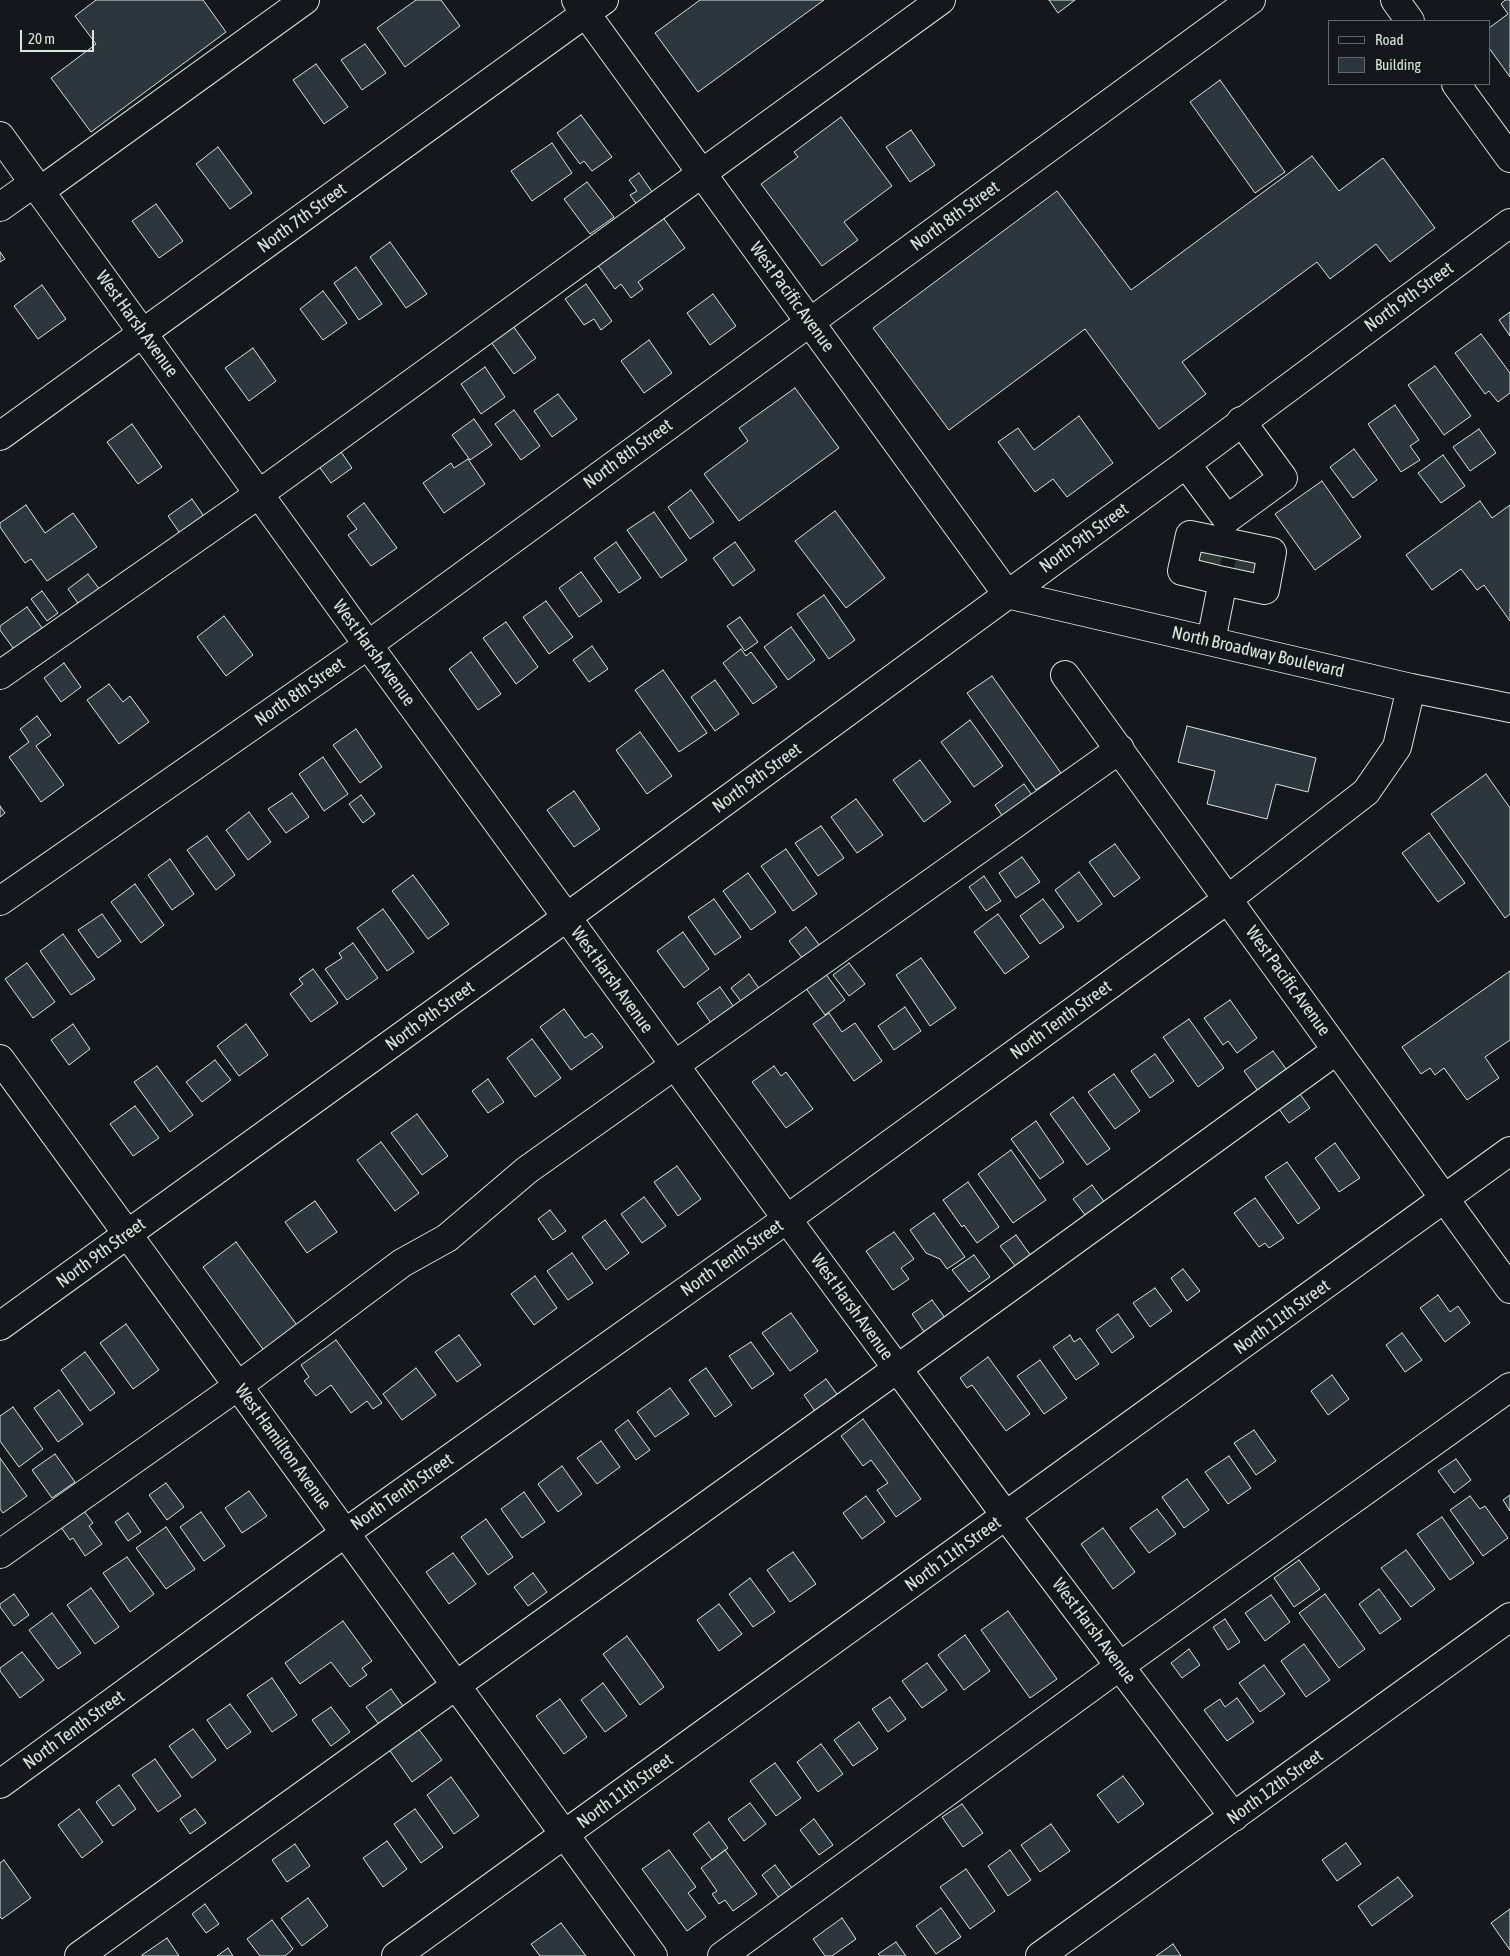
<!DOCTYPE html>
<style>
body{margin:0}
#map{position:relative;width:1510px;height:1956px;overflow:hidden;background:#14181c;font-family:"Asap Condensed",sans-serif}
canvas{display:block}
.legend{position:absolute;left:1328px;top:20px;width:162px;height:65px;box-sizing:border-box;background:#14181c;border:1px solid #626a69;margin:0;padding:6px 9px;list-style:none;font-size:15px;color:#d8e6dc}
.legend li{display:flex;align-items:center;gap:10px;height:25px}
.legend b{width:25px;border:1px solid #626a69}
.scale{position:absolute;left:20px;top:30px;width:74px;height:22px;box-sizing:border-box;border:2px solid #d8e6dc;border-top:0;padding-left:6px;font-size:15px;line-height:18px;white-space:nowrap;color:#d8e6dc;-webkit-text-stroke:4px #14181c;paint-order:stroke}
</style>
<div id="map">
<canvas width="1510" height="1956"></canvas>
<ul class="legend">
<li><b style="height:6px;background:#14181c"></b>Road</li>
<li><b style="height:14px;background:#2c363c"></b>Building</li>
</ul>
<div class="scale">20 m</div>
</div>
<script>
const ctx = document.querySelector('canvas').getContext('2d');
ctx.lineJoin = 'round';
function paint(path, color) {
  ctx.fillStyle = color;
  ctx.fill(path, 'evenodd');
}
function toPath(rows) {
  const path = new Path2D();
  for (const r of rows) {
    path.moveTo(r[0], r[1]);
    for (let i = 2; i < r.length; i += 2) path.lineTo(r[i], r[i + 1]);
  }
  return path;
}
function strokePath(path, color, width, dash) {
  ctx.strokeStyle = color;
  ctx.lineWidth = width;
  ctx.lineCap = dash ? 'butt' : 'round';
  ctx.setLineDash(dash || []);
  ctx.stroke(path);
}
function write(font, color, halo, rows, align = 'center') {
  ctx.font = font + ' "Asap Condensed",sans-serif';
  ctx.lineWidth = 4;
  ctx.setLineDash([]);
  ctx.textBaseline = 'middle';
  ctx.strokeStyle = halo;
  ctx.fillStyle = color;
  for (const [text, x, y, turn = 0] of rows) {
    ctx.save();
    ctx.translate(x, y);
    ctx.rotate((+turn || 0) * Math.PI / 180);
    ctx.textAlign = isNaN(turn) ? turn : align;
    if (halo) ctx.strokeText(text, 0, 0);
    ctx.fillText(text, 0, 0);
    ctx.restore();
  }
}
const building = toPath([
 [96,0,203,0,226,32,91,132,51,78,96,44,75,16,96,0],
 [416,0,441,0,460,26,405,67,377,28,416,0],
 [700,0,824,0,698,92,655,33,700,0],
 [1049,0,1075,0,1058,13,1049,0],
 [1505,0,1510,0,1510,77,1489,48,1489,28,1508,14,1501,4,1505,0],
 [365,44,386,73,362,90,341,60,365,44],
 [316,64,348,107,324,124,293,80,316,64],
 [1220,80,1285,172,1255,193,1190,102,1220,80],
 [581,115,612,157,592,171,584,161,580,164,557,133,581,115],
 [841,117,892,186,844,222,858,240,822,266,761,184,798,157,794,152,841,117],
 [911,130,935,165,910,182,886,147,911,130],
 [552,143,572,173,532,201,511,171,552,143],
 [218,147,252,193,230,209,196,164,218,147],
 [1312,156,1339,191,1383,158,1435,228,1390,262,1376,244,1330,279,1317,262,1182,362,1206,394,1159,429,1085,329,949,430,873,328,1057,191,1131,290,1312,156],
 [639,173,657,199,641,210,630,195,637,191,629,180,639,173],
 [587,182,614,217,590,234,564,199,587,182],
 [156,204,183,241,159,258,132,221,156,204],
 [662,216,685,248,638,282,643,289,631,298,621,284,615,289,597,264,662,216],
 [390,242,427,294,406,308,370,257,390,242],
 [0,252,5,259,0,262,0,252],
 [356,267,382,304,359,320,334,283,356,267],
 [586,284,612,321,601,330,594,319,584,325,565,299,586,284],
 [42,285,66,319,38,339,14,306,42,285],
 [323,291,347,323,323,340,300,309,323,291],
 [713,294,736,326,710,345,687,313,713,294],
 [1510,312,1510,336,1499,320,1510,312],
 [513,326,536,358,514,374,491,342,513,326],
 [1481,334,1510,373,1510,393,1498,402,1489,391,1485,394,1455,353,1481,334],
 [649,340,672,373,644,393,621,361,649,340],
 [253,348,276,381,249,401,225,368,253,348],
 [1435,366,1471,416,1444,435,1408,385,1435,366],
 [485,367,505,397,481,414,461,384,485,367],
 [795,388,839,448,739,521,704,474,748,441,739,428,795,388],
 [558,394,577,419,552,437,534,411,558,394],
 [1395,405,1419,440,1410,446,1420,460,1401,472,1368,424,1395,405],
 [514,410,540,446,521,460,495,424,514,410],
 [1079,416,1113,463,1067,497,1053,479,1035,492,998,442,1018,428,1034,450,1079,416],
 [474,419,492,445,470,460,452,435,474,419],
 [132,424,162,467,138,484,107,442,132,424],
 [1479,429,1496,453,1470,471,1453,447,1479,429],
 [337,446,352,468,331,483,315,461,337,446],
 [1354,449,1377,480,1353,498,1330,467,1354,449],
 [1443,455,1465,486,1441,503,1418,473,1443,455],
 [468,459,485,484,444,513,423,483,451,463,454,468,468,459],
 [1322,481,1361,537,1315,570,1275,514,1322,481],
 [691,490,714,522,690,539,668,507,691,490],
 [192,499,210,525,186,542,168,516,192,499],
 [1480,501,1492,518,1510,505,1510,621,1484,585,1477,590,1461,569,1432,590,1406,555,1480,501],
 [364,503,397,548,371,566,348,535,357,529,347,516,364,503],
 [26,505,45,533,73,513,97,547,47,581,31,559,25,563,0,527,0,523,26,505],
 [835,511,885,578,846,608,795,541,835,511],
 [654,512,687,560,661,578,627,530,654,512],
 [616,542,641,578,619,593,594,558,616,542],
 [735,542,755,570,733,586,713,558,735,542],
 [581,572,602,601,579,617,559,588,581,572],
 [88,574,106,598,85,613,68,589,88,574],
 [42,591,58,613,47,621,31,599,42,591],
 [824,595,855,640,829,659,797,614,824,595],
 [546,601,573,637,549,654,523,617,546,601],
 [27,607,45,632,16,652,0,630,0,626,27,607],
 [224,616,253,655,226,676,197,637,224,616],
 [740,617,758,642,745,651,727,626,740,617],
 [506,622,538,667,516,684,483,638,506,622],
 [791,627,815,660,788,680,764,647,791,627],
 [592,646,608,669,589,682,573,660,592,646],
 [741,649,746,656,751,652,777,687,753,704,723,663,741,649],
 [471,652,501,694,478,710,449,669,471,652],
 [64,663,81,687,61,702,44,678,64,663],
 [663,670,707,733,679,752,635,690,663,670],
 [992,676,1061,773,1036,790,967,693,992,676],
 [715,680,739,714,715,731,691,697,715,680],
 [109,684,123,702,130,696,149,722,119,744,87,700,109,684],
 [37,716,51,735,36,746,64,785,41,802,9,757,29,742,20,729,37,716],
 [970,720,1003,766,974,787,941,742,970,720],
 [1187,726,1316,758,1308,792,1276,784,1267,819,1207,804,1215,771,1178,762,1187,726],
 [356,729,382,767,360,783,333,745,356,729],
 [640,732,672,776,647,794,616,750,640,732],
 [323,757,348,794,324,811,299,774,323,757],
 [920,760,951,802,924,822,893,780,920,760],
 [1486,774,1510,808,1510,914,1505,918,1431,814,1486,774],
 [1024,784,1037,802,1007,823,995,805,1024,784],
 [574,791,600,829,574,847,547,810,574,791],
 [292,793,309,817,286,833,268,809,292,793],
 [361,795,375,814,363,823,349,804,361,795],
 [856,799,883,835,857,853,831,817,856,799],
 [0,806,5,813,0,817,0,806],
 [249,812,271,842,248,860,226,830,249,812],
 [821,826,844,858,818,876,795,843,821,826],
 [1429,833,1465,883,1438,902,1402,853,1429,833],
 [207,836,235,875,216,890,187,850,207,836],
 [1115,844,1140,878,1114,897,1089,862,1115,844],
 [786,849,817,894,793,911,761,866,786,849],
 [1022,857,1040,882,1016,898,999,873,1022,857],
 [170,859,194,894,172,910,148,875,170,859],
 [1079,872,1102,904,1078,922,1055,890,1079,872],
 [748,873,776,912,751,930,723,891,748,873],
 [413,875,449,924,428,939,392,891,413,875],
 [984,876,1001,901,986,911,969,887,984,876],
 [135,884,164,925,141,943,111,902,135,884],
 [714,899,741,937,715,955,688,917,714,899],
 [1043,899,1064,927,1040,944,1020,916,1043,899],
 [383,909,414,952,387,971,357,928,383,909],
 [102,914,121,941,98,958,78,930,102,914],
 [998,914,1029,957,1005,974,974,932,998,914],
 [806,927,820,946,803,959,789,941,806,927],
 [683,932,709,969,684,988,657,951,683,932],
 [63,934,95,979,71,995,40,951,63,934],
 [353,943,378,978,347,1000,325,969,342,958,339,953,353,943],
 [921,958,956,1008,930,1026,896,975,921,958],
 [27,963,55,1002,33,1018,5,979,27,963],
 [849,963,865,984,849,996,833,975,849,963],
 [313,969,338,1003,311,1022,290,994,303,984,299,979,313,969],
 [1510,971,1510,1040,1485,1057,1499,1078,1467,1100,1444,1068,1435,1075,1430,1068,1421,1074,1402,1047,1510,971],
 [825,973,845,1000,825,1015,805,987,825,973],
 [749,974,763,994,745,1007,731,988,749,974],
 [720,987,734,1007,711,1023,697,1003,720,987],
 [1230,1000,1257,1038,1237,1053,1228,1041,1223,1045,1204,1018,1230,1000],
 [905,1007,921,1031,894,1050,878,1026,905,1007],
 [564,1009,585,1038,592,1033,603,1047,571,1070,540,1027,564,1009],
 [829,1013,842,1032,855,1023,882,1061,854,1081,813,1024,829,1013],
 [1189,1019,1224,1068,1198,1087,1163,1037,1189,1019],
 [73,1024,90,1049,69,1065,51,1040,73,1024],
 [246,1024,268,1055,239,1076,217,1046,246,1024],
 [532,1039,561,1078,535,1097,507,1058,532,1039],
 [1273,1051,1292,1077,1263,1098,1244,1071,1273,1051],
 [1155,1054,1174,1081,1150,1098,1131,1071,1155,1054],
 [215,1060,231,1080,202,1102,186,1082,215,1060],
 [157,1066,193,1115,170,1132,134,1082,157,1066],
 [774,1066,781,1076,786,1072,813,1109,786,1128,752,1082,774,1066],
 [1114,1074,1140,1111,1115,1129,1088,1092,1114,1074],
 [488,1079,504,1102,488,1113,472,1091,488,1079],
 [1300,1094,1310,1108,1289,1123,1279,1109,1300,1094],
 [1073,1097,1110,1149,1087,1165,1050,1114,1073,1097],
 [135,1106,159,1138,133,1156,110,1124,135,1106],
 [417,1114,448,1156,422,1175,391,1133,417,1114],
 [1036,1121,1064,1162,1040,1179,1011,1139,1036,1121],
 [381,1142,419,1193,395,1211,357,1160,381,1142],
 [1335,1143,1360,1178,1339,1192,1315,1158,1335,1143],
 [1011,1150,1046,1200,1013,1223,978,1174,1011,1150],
 [1287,1162,1320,1208,1298,1224,1265,1177,1287,1162],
 [677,1166,701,1199,678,1216,654,1182,677,1166],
 [968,1182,999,1227,977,1243,964,1225,962,1227,943,1200,968,1182],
 [1092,1185,1108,1207,1089,1220,1073,1199,1092,1185],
 [644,1197,666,1226,642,1243,621,1214,644,1197],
 [1255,1198,1284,1238,1269,1248,1265,1243,1259,1247,1234,1213,1255,1198],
 [315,1201,337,1232,307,1253,285,1222,315,1201],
 [550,1210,566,1231,553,1240,538,1219,550,1210],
 [934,1213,965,1257,947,1269,940,1259,926,1253,910,1230,934,1213],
 [605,1220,629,1253,606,1270,582,1237,605,1220],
 [894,1232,914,1259,901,1268,909,1279,893,1290,866,1251,894,1232],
 [1016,1235,1034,1260,1019,1271,1000,1246,1016,1235],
 [236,1242,302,1332,268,1356,203,1267,236,1242],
 [572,1253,593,1283,568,1300,547,1271,572,1253],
 [974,1255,990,1277,969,1292,952,1270,974,1255],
 [1183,1269,1200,1291,1187,1301,1171,1278,1183,1269],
 [535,1276,557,1308,534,1325,511,1294,535,1276],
 [1155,1288,1172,1311,1150,1327,1133,1303,1155,1288],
 [1438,1295,1450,1312,1458,1306,1470,1323,1445,1342,1420,1308,1438,1295],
 [932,1300,948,1322,927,1336,912,1314,932,1300],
 [791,1313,818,1351,790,1371,762,1333,791,1313],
 [1118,1314,1134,1337,1112,1353,1096,1330,1118,1314],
 [126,1324,159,1370,133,1389,100,1343,126,1324],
 [1402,1333,1422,1360,1405,1372,1386,1345,1402,1333],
 [459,1335,481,1365,457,1382,435,1352,459,1335],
 [1070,1335,1074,1342,1080,1338,1099,1364,1076,1380,1053,1347,1070,1335],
 [336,1340,382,1403,373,1409,367,1401,351,1413,331,1385,316,1396,304,1381,309,1377,301,1365,336,1340],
 [751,1342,774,1374,752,1389,729,1356,751,1342],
 [85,1352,115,1393,90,1411,61,1370,85,1352],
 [988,1357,1030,1414,1006,1431,972,1385,967,1388,960,1378,988,1357],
 [1040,1360,1067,1398,1044,1414,1017,1376,1040,1360],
 [416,1368,436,1395,402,1420,383,1394,416,1368],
 [706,1368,732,1405,715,1417,689,1380,706,1368],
 [1332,1375,1349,1399,1328,1415,1311,1391,1332,1375],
 [826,1379,842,1401,819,1417,804,1395,826,1379],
 [670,1388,689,1414,655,1437,637,1412,670,1388],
 [59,1390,83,1424,58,1442,34,1408,59,1390],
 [13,1407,43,1449,19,1467,0,1441,0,1416,13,1407],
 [863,1419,921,1499,896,1517,877,1490,888,1483,871,1460,863,1466,841,1436,863,1419],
 [628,1420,650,1450,636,1460,615,1430,628,1420],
 [1254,1430,1276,1461,1256,1475,1234,1443,1254,1430],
 [601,1441,620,1467,597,1484,577,1458,601,1441],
 [55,1454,75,1482,52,1498,32,1470,55,1454],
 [1229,1456,1251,1488,1228,1504,1205,1472,1229,1456],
 [0,1458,27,1496,3,1513,0,1509,0,1458],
 [1456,1459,1471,1480,1454,1493,1438,1471,1456,1459],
 [562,1466,582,1494,558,1512,538,1484,562,1466],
 [1187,1479,1209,1510,1184,1528,1162,1497,1187,1479],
 [166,1483,184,1507,167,1520,149,1495,166,1483],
 [249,1491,267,1516,242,1533,225,1508,249,1491],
 [524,1492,545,1522,522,1538,501,1509,524,1492],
 [1510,1495,1510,1511,1503,1500,1510,1495],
 [866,1496,885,1522,862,1539,843,1513,866,1496],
 [1470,1496,1480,1509,1485,1506,1508,1538,1483,1556,1450,1510,1470,1496],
 [81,1507,93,1523,89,1526,102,1544,85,1556,73,1538,70,1540,58,1523,81,1507],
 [1157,1509,1176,1534,1149,1553,1130,1528,1157,1509],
 [201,1512,225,1546,204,1561,180,1527,201,1512],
 [128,1513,141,1532,128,1541,115,1522,128,1513],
 [1442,1517,1474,1563,1450,1580,1417,1534,1442,1517],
 [486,1519,513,1557,488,1575,461,1537,486,1519],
 [166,1527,195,1569,166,1589,136,1548,166,1527],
 [1103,1528,1135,1572,1113,1589,1081,1544,1103,1528],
 [1406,1550,1435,1589,1411,1607,1381,1568,1406,1550],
 [793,1552,816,1584,790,1602,767,1570,793,1552],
 [453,1553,476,1584,449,1604,426,1572,453,1553],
 [127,1557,154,1594,130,1612,103,1573,127,1557],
 [1299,1560,1320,1589,1294,1607,1274,1578,1299,1560],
 [533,1573,547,1592,528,1606,514,1587,533,1573],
 [750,1578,775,1612,753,1627,729,1594,750,1578],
 [91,1588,119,1627,95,1644,67,1605,91,1588],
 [1379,1589,1401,1619,1380,1634,1359,1604,1379,1589],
 [14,1594,29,1615,14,1626,0,1607,0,1604,14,1594],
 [1325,1594,1365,1649,1339,1668,1299,1613,1325,1594],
 [1271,1595,1290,1622,1265,1641,1245,1613,1271,1595],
 [719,1604,742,1634,719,1651,697,1620,719,1604],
 [1008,1611,1057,1679,1030,1698,981,1630,1008,1611],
 [52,1613,81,1653,58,1669,29,1630,52,1613],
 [1225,1619,1240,1642,1228,1650,1213,1627,1225,1619],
 [343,1621,372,1661,362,1668,367,1675,350,1687,331,1662,300,1684,285,1663,343,1621],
 [965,1635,990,1671,964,1690,938,1655,965,1635],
 [627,1636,664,1687,640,1705,603,1654,627,1636],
 [1304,1644,1330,1680,1306,1697,1281,1661,1304,1644],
 [1189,1649,1200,1665,1182,1678,1171,1663,1189,1649],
 [22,1652,44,1680,20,1698,0,1671,0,1668,22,1652],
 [927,1663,947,1690,922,1708,902,1681,927,1663],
 [1264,1665,1285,1694,1260,1712,1239,1683,1264,1665],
 [272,1678,297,1715,272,1732,247,1695,272,1678],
 [603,1683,627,1716,605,1732,581,1700,603,1683],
 [391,1689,408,1713,384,1731,366,1707,391,1689],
 [890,1697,906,1719,888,1732,872,1709,890,1697],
 [1237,1698,1254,1722,1227,1741,1204,1710,1220,1699,1225,1707,1237,1698],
 [560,1699,587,1737,564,1754,536,1716,560,1699],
 [230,1704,251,1732,227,1749,207,1720,230,1704],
 [331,1707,350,1732,331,1746,312,1720,331,1707],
 [859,1722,878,1749,853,1766,834,1740,859,1722],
 [417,1727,442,1760,412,1782,388,1748,417,1727],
 [193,1729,216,1760,192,1778,169,1746,193,1729],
 [821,1744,843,1774,818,1792,797,1762,821,1744],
 [155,1759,181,1796,158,1812,132,1775,155,1759],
 [775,1763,801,1798,776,1816,750,1781,775,1763],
 [1123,1776,1144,1804,1118,1823,1097,1795,1123,1776],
 [451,1777,479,1816,454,1834,427,1795,451,1777],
 [119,1785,136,1809,113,1826,96,1802,119,1785],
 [750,1803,766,1824,744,1841,728,1819,750,1803],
 [962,1804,983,1833,963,1847,942,1817,962,1804],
 [79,1809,103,1842,82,1858,58,1825,79,1809],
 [195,1809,206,1823,190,1834,180,1819,195,1809],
 [415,1809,443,1847,421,1863,394,1824,415,1809],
 [814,1819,833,1845,819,1855,800,1830,814,1819],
 [709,1822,728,1848,712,1860,693,1834,709,1822],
 [1051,1824,1070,1851,1040,1872,1021,1845,1051,1824],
 [387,1841,407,1869,383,1887,363,1858,387,1841],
 [1346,1843,1361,1864,1337,1881,1322,1860,1346,1843],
 [295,1844,310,1866,287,1882,272,1860,295,1844],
 [669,1850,696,1887,688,1893,706,1917,687,1931,642,1869,669,1850],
 [725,1850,757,1894,733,1911,725,1900,719,1904,712,1894,717,1891,701,1868,725,1850],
 [1010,1850,1031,1880,1008,1896,988,1866,1010,1850],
 [4,1860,31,1898,2,1919,0,1917,0,1863,4,1860],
 [775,1865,792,1888,779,1898,762,1875,775,1865],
 [966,1869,995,1911,970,1929,940,1887,966,1869],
 [1398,1877,1413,1896,1372,1926,1358,1906,1398,1877],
 [308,1898,328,1926,302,1946,281,1918,308,1898],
 [205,1904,219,1924,206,1933,192,1914,205,1904],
 [941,1908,961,1937,936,1954,916,1926,941,1908],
 [1510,1909,1510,1950,1491,1923,1510,1909],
 [842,1918,856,1939,832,1956,825,1956,813,1939,842,1918],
 [272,1920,293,1949,285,1956,260,1956,247,1939,272,1920],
 [561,1923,586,1956,540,1956,531,1944,561,1923],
 [167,1938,179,1956,142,1956,142,1955,167,1938],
 [896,1942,906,1956,880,1956,878,1954,896,1942],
 [1173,1944,1181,1956,1156,1956,1173,1944],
 [228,1948,233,1956,217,1956,228,1948]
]);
paint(building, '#2c363c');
strokePath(building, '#d8e6dc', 1);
strokePath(toPath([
 [1205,570,1210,545],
 [1246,580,1251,555]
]), '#313739', 28, [28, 14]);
const minor = toPath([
 [1395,0,1410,21],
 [1456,84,1510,158],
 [0,136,368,645,787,1219,1006,1516,1234,1817],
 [40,191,305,0],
 [0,207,34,183],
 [0,436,604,0],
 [1186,464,1227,519,1283,478,1241,421],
 [1211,641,1223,581,1182,571,1190,535,1272,552,1265,590,1223,581],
 [0,675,259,494,941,0],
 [1065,675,1510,1289],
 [0,901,368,645,1251,0],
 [0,1059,653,1956],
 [0,1554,238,1386,402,1263,447,1238,527,1170,1120,749],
 [0,1784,345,1533,787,1219,1228,899,1366,792,1397,747,1411,688],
 [79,1956,897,1369,1337,1050],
 [396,1956,1510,1151],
 [722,1956,1120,1666,1510,1387],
 [1040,1956,1510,1617]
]);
const major = toPath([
 [576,0,1007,594],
 [1007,594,1411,688,1510,708],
 [0,1326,567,917,1186,464,1510,223]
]);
strokePath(minor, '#d8e6dc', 30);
strokePath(major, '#d8e6dc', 30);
strokePath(minor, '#14181c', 28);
strokePath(major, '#14181c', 28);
write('18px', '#d8e6dc', '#14181c', [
 ["North 8th Street",955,216,-36],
 ["North 7th Street",302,218,-36],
 ["West Pacific Avenue",792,297,54],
 ["North 9th Street",1409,297,-36],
 ["West Harsh Avenue",137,324,54],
 ["North 8th Street",628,454,-36],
 ["North 9th Street",1084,538,-36],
 ["North Broadway Boulevard",1258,652,13],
 ["West Harsh Avenue",374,653,54],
 ["North 8th Street",300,692,-35],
 ["North 9th Street",757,778,-36],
 ["West Harsh Avenue",612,980,54],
 ["West Pacific Avenue",1288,981,54],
 ["North 9th Street",430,1016,-36],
 ["North Tenth Street",1061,1020,-36],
 ["North 9th Street",101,1253,-36],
 ["North Tenth Street",732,1258,-35],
 ["West Harsh Avenue",852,1307,54],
 ["North 11th Street",1282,1317,-36],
 ["West Hamilton Avenue",283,1447,54],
 ["North Tenth Street",402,1492,-35],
 ["North 11th Street",953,1554,-36],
 ["West Harsh Avenue",1094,1631,53],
 ["North Tenth Street",74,1730,-36],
 ["North 12th Street",1275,1787,-36],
 ["North 11th Street",625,1791,-36]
]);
</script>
